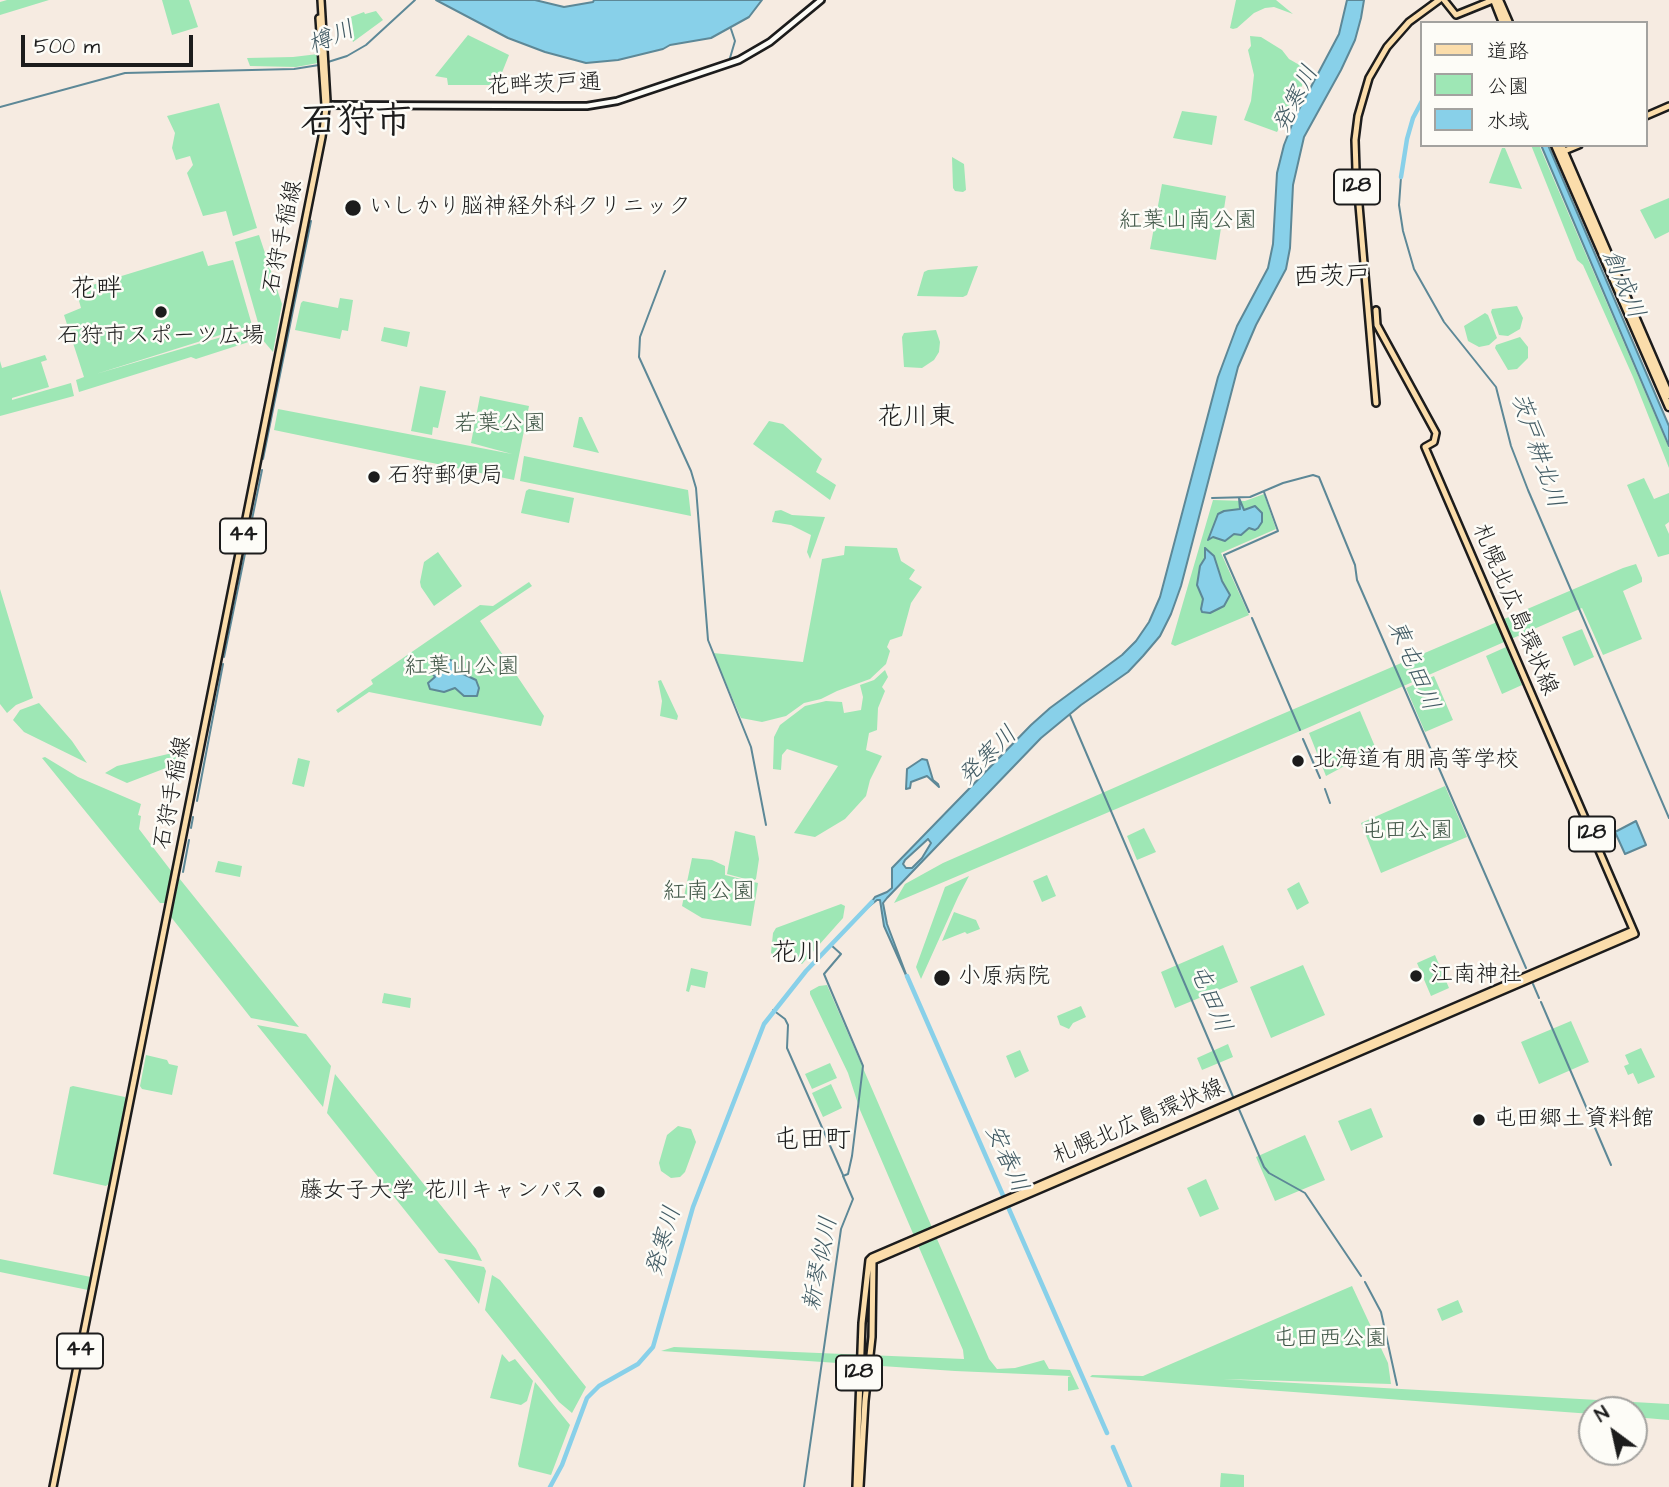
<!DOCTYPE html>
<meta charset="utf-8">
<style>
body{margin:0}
#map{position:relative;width:1669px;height:1487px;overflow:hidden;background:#f6ebe1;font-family:"Architects Daughter","Klee One",sans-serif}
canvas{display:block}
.legend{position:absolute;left:1420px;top:21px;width:228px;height:126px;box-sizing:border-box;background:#fdfcf7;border:2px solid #a3a29f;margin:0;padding:9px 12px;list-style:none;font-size:21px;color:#1c1c1c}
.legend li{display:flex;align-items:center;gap:14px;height:35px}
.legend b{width:35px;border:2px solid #a3a29f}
.north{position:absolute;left:1578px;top:1396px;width:70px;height:70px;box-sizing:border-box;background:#fdfcf7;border:2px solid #a3a29f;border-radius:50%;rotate:327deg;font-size:19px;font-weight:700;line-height:28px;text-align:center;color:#1c1c1c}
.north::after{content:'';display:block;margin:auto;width:24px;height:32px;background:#1c1c1c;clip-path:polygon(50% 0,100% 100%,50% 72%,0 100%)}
.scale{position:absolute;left:21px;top:35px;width:172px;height:32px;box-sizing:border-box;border:4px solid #1c1c1c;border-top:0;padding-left:9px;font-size:21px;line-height:24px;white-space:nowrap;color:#1c1c1c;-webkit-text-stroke:5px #fdfcf7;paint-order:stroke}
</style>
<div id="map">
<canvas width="1669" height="1487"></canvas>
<ul class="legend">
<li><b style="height:9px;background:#fbddab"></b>道路</li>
<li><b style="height:19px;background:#9ee7b5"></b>公園</li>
<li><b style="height:19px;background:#88d0e9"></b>水域</li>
</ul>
<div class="north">N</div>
<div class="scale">500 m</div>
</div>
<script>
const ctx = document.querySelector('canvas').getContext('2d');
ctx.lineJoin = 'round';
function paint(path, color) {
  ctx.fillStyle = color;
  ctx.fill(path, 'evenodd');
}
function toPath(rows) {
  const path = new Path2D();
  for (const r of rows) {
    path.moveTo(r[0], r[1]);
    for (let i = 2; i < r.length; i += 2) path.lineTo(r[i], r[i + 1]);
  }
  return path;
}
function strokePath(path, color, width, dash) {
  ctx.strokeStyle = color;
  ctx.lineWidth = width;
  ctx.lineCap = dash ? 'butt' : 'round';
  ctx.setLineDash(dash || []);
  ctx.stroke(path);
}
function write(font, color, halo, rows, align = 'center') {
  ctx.font = font + ' "Architects Daughter","Klee One",sans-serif';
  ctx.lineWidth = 5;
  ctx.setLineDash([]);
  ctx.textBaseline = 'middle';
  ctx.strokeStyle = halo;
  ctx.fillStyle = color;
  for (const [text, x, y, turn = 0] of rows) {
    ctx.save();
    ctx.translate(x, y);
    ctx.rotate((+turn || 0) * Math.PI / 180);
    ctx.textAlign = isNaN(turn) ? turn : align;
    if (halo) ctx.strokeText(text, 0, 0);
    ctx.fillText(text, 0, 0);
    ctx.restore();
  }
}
paint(toPath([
 [7,0,49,0,0,15,0,2],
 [162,0,189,0,198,27,172,35],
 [1236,0,1276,0,1293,14,1274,7,1265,8,1254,13,1237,28,1233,29,1230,28],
 [376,11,383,20,353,42,345,19,364,12,365,14],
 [468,35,509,55,497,85,448,85,447,78,435,76],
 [1250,36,1261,37,1282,50,1289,59,1310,71,1277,132,1244,120,1251,101,1254,75,1248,50,1251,46],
 [318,54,318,63,296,67,250,66,247,58,293,57],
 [219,103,257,228,233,236,226,211,203,216,187,173,193,165,190,156,176,160,172,148,175,133,167,116],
 [1182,111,1217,116,1212,145,1173,138],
 [1531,145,1539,145,1669,448,1669,468,1633,377,1583,265,1577,260],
 [1502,148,1505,148,1522,189,1489,183],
 [952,157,964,164,966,190,963,192,955,191,953,188],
 [1162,184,1226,196,1216,260,1150,249],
 [1669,198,1669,232,1655,239,1640,210],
 [259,235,282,304,273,352,261,338,196,359,191,357,79,392,76,380,84,377,64,315,81,308,76,290,203,251,208,266,233,260,252,325,96,374,259,326,235,242],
 [978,266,967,295,963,297,917,296,924,272,928,270],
 [340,298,353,300,348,331,342,330,340,339,295,330,301,303,303,301,338,308],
 [1517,306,1523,318,1520,329,1508,336,1499,335,1491,312,1492,309],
 [1485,313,1488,315,1497,338,1489,345,1479,347,1468,341,1464,326],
 [384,327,410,332,407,347,381,341],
 [936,330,940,342,939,352,934,360,922,368,904,367,902,337,904,333],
 [1520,337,1528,347,1528,358,1517,369,1508,370,1495,348,1496,345],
 [45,355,47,360,41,362,49,387,12,398,12,400,71,383,74,396,0,416,0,361,2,368],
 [420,386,446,391,438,428,433,427,432,435,411,431],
 [480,396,529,406,514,480,274,430,278,409,512,454,471,443],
 [579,417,582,417,599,453,573,447],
 [769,421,783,424,822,459,816,472,836,485,830,500,753,444],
 [524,456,688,490,691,516,520,481],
 [1644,478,1654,499,1669,493,1669,522,1665,525,1669,534,1669,554,1658,557,1627,485],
 [529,489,574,498,569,523,521,513,526,491],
 [1264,494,1276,529,1221,553,1249,615,1175,646,1171,644,1213,500,1245,501],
 [781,510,792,515,825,517,810,559,807,552,811,535,791,525,772,522,775,511],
 [845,546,897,548,901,561,915,570,909,579,922,587,911,603,902,636,890,640,887,647,890,651,886,664,870,679,837,691,821,699,804,703,786,716,762,722,741,718,713,653,803,662,822,559,844,555],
 [438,552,462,586,434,606,421,587,420,582,424,562],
 [1636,564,1642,578,1642,582,1623,591,1642,639,1603,655,1582,608,1305,729,894,903,905,884,943,863,1266,721,1623,568],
 [529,582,532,586,480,621,544,716,541,726,369,692,338,713,336,710,373,684,371,680,480,605,493,606],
 [0,589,33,698,16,705,7,713,0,704],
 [1582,629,1594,657,1574,666,1562,637],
 [1506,647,1522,685,1502,694,1486,656],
 [885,670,888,677,882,687,885,691,878,708,877,730,869,733,866,750,882,756,870,780,866,796,845,819,815,837,794,833,838,766,787,749,782,755,781,770,773,769,774,737,780,725,805,706,826,701,842,702,844,713,861,710,863,697,860,685,874,680],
 [1434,676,1453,720,1425,732,1406,688],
 [661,680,678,716,677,720,660,716,662,701,658,681],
 [39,703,72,741,87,763,24,732,13,720,20,710],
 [1360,711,1376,749,1326,776,1309,733],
 [181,751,184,761,127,783,105,773,117,766],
 [45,757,78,777,141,804,138,815,141,816,139,829,172,872,166,903,160,903,42,758],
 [298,758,310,761,304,787,292,784],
 [1445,786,1467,837,1381,873,1361,823],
 [1144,828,1156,852,1137,860,1127,836],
 [735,831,755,836,759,859,756,879,753,881,727,874],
 [692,858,712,860,725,866,725,875,758,883,751,926,702,918,682,906],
 [218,861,242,866,240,877,215,872],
 [1047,875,1056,896,1042,902,1033,881],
 [969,876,958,897,921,979,916,967,945,887],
 [179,878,299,1027,251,1018,171,917],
 [1299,882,1309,903,1297,910,1287,889],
 [841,904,845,906,843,918,802,964,793,959,795,955,792,951,784,952,782,956,776,957,771,953,773,933,776,928],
 [954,912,976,920,980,929,967,934,965,932,942,941],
 [1223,945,1238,982,1175,1008,1161,972],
 [1435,955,1449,988,1431,996,1417,963],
 [1303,965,1325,1015,1271,1038,1250,987],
 [691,968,708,972,705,988,691,985,689,992,686,991],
 [827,985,989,1359,997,1369,1015,1368,1044,1360,1049,1369,1070,1370,1079,1389,1068,1391,1068,1377,1071,1376,955,1371,661,1351,674,1347,964,1359,963,1350,860,1110,848,1073,810,994,810,991,819,986],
 [384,993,411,998,410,1008,382,1003],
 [1081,1006,1086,1017,1073,1023,1069,1029,1060,1025,1057,1016],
 [1571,1021,1589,1062,1539,1084,1521,1042],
 [257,1025,306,1034,331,1066,323,1107],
 [1228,1044,1233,1057,1202,1070,1197,1058],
 [1641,1048,1655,1077,1638,1084,1633,1073,1628,1075,1624,1066,1629,1064,1625,1055],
 [1020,1050,1029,1071,1015,1078,1006,1056],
 [146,1055,167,1060,169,1064,178,1066,172,1095,142,1089,140,1086],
 [830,1063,837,1078,812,1089,805,1074],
 [335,1074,476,1249,482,1261,439,1253,327,1113],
 [831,1084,842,1108,823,1117,812,1093],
 [73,1086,125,1097,126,1100,110,1183,106,1186,53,1174,70,1087],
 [1371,1108,1383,1137,1351,1151,1338,1121],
 [678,1126,691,1129,696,1142,685,1172,680,1177,671,1178,661,1171,659,1163,667,1135],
 [1305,1135,1325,1180,1275,1201,1256,1157],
 [1206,1179,1219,1209,1200,1217,1187,1188],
 [0,1259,91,1277,88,1290,0,1272],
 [444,1259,484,1267,486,1271,479,1304],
 [492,1275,500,1280,586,1387,572,1413,559,1402,485,1310],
 [1352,1286,1388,1363,1391,1384,1223,1379,1669,1404,1669,1420,1634,1417,1634,1410,1592,1410,1592,1414,1090,1377,1092,1375,1143,1376],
 [1458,1300,1463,1312,1442,1321,1437,1309],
 [502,1354,509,1362,515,1359,533,1381,527,1401,521,1405,490,1398],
 [535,1382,570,1425,551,1475,519,1467,518,1464],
 [1221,1473,1244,1475,1244,1487,1220,1487]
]), '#9ee7b5');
const water = toPath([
 [436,0,535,0,564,7,593,2,594,0,762,0,749,17,711,38,670,45,663,49,618,60,586,63,545,52,508,38,436,0],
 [1347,0,1364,0,1361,18,1355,40,1341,70,1304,137,1293,185,1290,248,1286,269,1256,325,1238,367,1181,586,1171,614,1160,636,1143,656,1128,672,1081,705,1041,738,887,898,883,903,887,924,909,982,884,926,880,900,877,900,867,908,875,897,887,892,892,888,892,868,1031,725,1050,708,1122,655,1136,641,1149,622,1160,597,1218,377,1237,326,1268,268,1273,244,1277,173,1284,145,1295,117,1339,34,1347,0],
 [928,839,931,843,922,858,912,868,906,868,903,864,905,860,928,839],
 [1541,145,1548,145,1669,426,1669,446,1541,145],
 [1239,498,1244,510,1255,506,1262,513,1262,522,1258,528,1255,530,1249,528,1241,535,1234,534,1225,541,1213,537,1208,540,1218,514,1224,511,1240,509,1239,498],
 [1205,548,1214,556,1222,581,1230,595,1224,606,1210,613,1202,612,1201,609,1203,599,1197,585,1200,566,1205,558,1205,548],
 [446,659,454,661,461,673,476,680,479,688,477,696,464,696,455,688,444,692,430,689,428,683,435,677,430,670,446,659],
 [922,759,927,760,933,780,938,784,939,787,927,776,911,782,910,788,906,789,907,769,922,759],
 [1636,821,1646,845,1625,854,1615,832,1636,821]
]);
paint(water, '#88d0e9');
strokePath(water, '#5d8897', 2);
strokePath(toPath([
 [730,58,735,41,731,29],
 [328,62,347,56,366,45,415,0],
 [0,107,125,73,294,69,319,65],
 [1401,177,1399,205,1403,231,1414,269,1444,322,1496,387,1511,446,1528,490,1669,818],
 [665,271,640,337,639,357,691,471,696,488,708,640,751,747,766,825],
 [263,459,311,221],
 [1212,498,1250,497,1283,483,1313,475,1319,477,1355,565,1357,580,1526,968],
 [1249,612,1224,555,1278,531,1264,492],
 [1252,618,1300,730],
 [224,657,262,470],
 [1070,715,1234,1099],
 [1303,739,1320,778],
 [1325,789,1330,803],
 [197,801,223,664],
 [191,828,193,817],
 [183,872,189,840],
 [1533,984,1539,998],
 [1541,1002,1611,1165],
 [773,1010,785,1019,788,1025,787,1048,843,1175],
 [1238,1107,1264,1167,1269,1173,1305,1193,1361,1276],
 [1365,1282,1381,1312,1397,1385],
 [804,1487,841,1229,853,1199,843,1176,848,1174,852,1156,863,1066,824,974,841,954,831,945]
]), '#5d8897', 2);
strokePath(toPath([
 [1401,177,1407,139,1413,118,1422,101],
 [907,976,1107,1433],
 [1113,1447,1130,1487],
 [550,1487,562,1465,587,1398,599,1386,638,1364,653,1347,693,1207,764,1024,806,971,872,902]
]), '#88d0e9', 4.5);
const secondary = toPath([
 [325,105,559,106,587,106,617,101,739,60,770,42,821,0]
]);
const primary = toPath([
 [1444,0,1456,15,1493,0],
 [319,18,325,105],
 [1646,116,1669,106],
 [1562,152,1579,145],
 [1376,403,1356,170,1355,140,1358,116,1369,78,1387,47,1409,22,1439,0],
 [53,1487,322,137,327,101,321,0],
 [856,1487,862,1323,869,1260,872,1257,1633,930],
 [860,1487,865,1401,872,1337,873,1261,1635,934,1425,447,1434,442,1436,433,1377,325,1376,310]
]);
const trunk = toPath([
 [1494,0,1503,23],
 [1499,0,1509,23],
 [1555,145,1669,407],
 [1561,145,1669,395]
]);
strokePath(secondary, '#1c1c1c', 10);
strokePath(primary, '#1c1c1c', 10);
strokePath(trunk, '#1c1c1c', 11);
strokePath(secondary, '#fdfcf7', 4.5);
strokePath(primary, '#fbddab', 5);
strokePath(trunk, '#fbddab', 6);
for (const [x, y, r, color] of [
 [353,208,9,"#1c1c1c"],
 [161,312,7,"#1c1c1c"],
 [374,477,7,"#1c1c1c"],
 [1298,761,7,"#1c1c1c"],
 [1416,976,7,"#1c1c1c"],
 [942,978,9,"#1c1c1c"],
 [1479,1120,7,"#1c1c1c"],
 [599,1192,7,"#1c1c1c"]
]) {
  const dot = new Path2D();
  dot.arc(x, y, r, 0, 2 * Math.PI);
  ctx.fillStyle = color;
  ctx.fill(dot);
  strokePath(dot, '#fdfcf7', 2.5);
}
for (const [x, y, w] of [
 [1357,187,46],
 [243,536,46],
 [1592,834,46],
 [80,1351,46],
 [859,1373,46]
]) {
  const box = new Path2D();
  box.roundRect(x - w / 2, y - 17.5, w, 35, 5);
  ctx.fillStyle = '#fdfcf7';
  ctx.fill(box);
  strokePath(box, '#1c1c1c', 2);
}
write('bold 21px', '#1c1c1c', null, [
 ["128",1357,187],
 ["44",243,536],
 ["128",1592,834],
 ["44",80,1351],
 ["128",859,1373]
]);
write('23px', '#1c1c1c', '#fdfcf7', [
 ["花畔茨戸通",544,86,-2],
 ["石狩手稲線",284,237,-78],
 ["札幌北広島環状線",1514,610,67],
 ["石狩手稲線",174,793,-79],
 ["札幌北広島環状線",1139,1123,-23]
]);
write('23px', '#1c1c1c', '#fdfcf7', [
 ["いしかり脳神経外科クリニック",369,208],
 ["石狩市スポーツ広場",161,337,"center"],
 ["石狩郵便局",388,477],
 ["北海道有朋高等学校",1312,761],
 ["江南神社",1430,976],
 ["小原病院",958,978],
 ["屯田郷土資料館",1493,1120],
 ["藤女子大学 花川キャンパス",585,1192,"right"]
], 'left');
write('23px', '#43594a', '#fdfcf7', [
 ["紅葉山南公園",1188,222],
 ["若葉公園",500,425],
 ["紅葉山公園",462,668],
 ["屯田公園",1407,832],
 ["紅南公園",709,893],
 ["屯田西公園",1330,1340]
]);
write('italic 24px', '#425b64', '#fdfcf7', [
 ["樽川",332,39,-23],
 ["発寒川",1297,100,-63],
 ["創成川",1622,285,67],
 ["茨戸耕北川",1536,451,71],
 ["東屯田川",1412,666,67],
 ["発寒川",989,757,-45],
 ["屯田川",1209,999,67],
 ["安春川",1005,1159,66],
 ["発寒川",665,1242,-74],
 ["新琴似川",822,1264,-79]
]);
write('26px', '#1c1c1c', '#fdfcf7', [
 ["西茨戸",1332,279],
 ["花畔",96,291],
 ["花川東",916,419],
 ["花川",797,955],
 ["屯田町",812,1142]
]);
write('bold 37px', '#1c1c1c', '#fdfcf7', [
 ["石狩市",356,124]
]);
</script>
